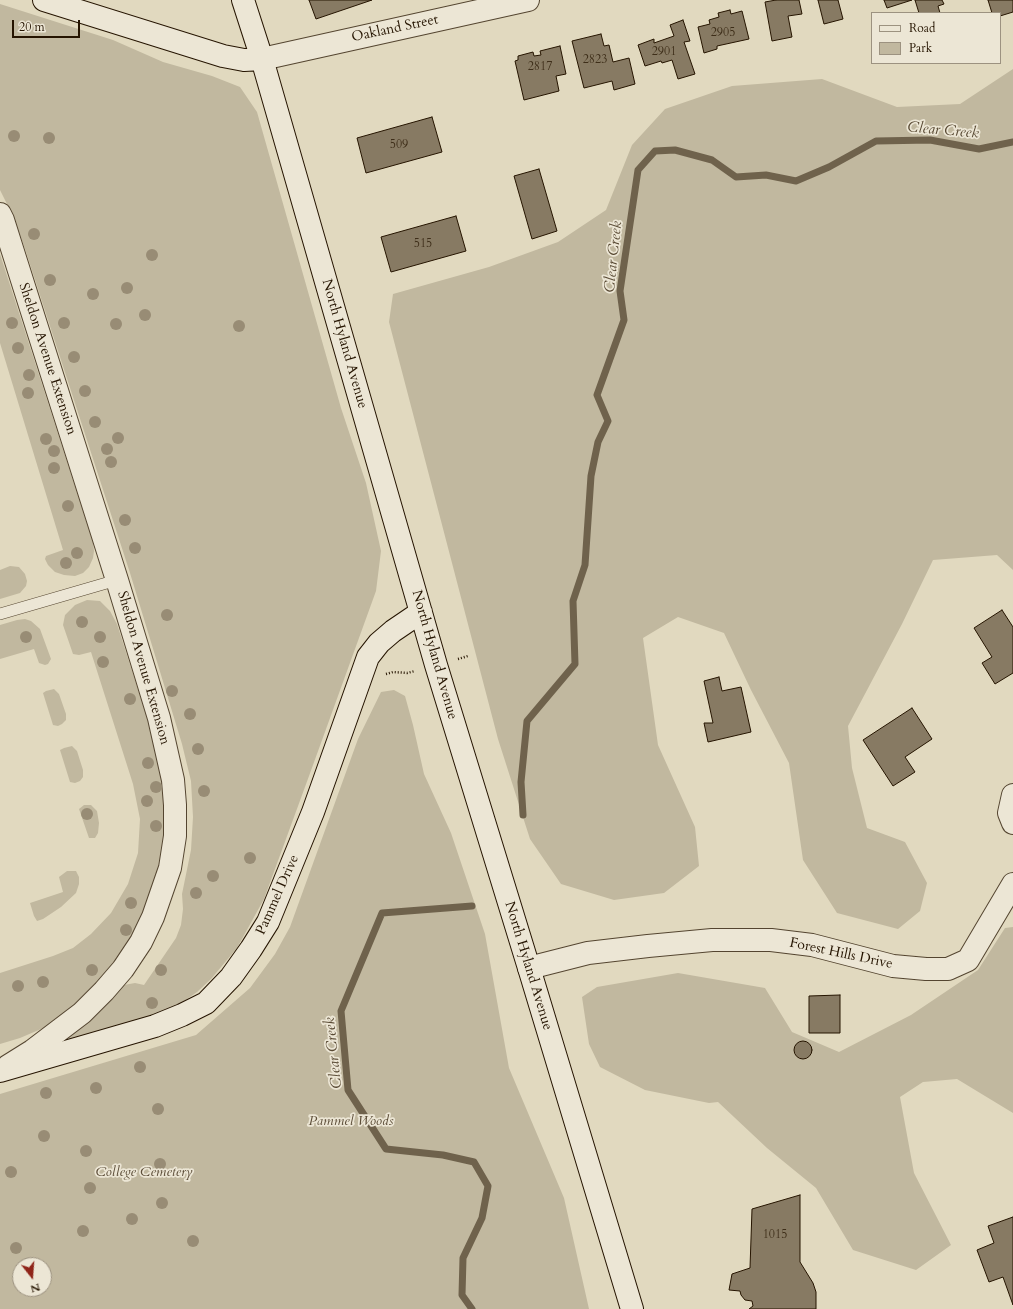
<!DOCTYPE html>
<style>
body{margin:0}
#map{position:relative;width:1013px;height:1309px;overflow:hidden;background:#e1d9bf;font-family:Cardo,serif}
canvas{display:block}
.legend{position:absolute;left:871px;top:12px;width:130px;height:52px;box-sizing:border-box;background:#ece6d5;border:1px solid #9c9280;margin:0;padding:5px 7px;list-style:none;font-size:12px;color:#251400}
.legend li{display:flex;align-items:center;gap:8px;height:20px}
.legend b{width:20px;border:1px solid #9c9280}
.north{position:absolute;left:12px;top:1257px;width:40px;height:40px;box-sizing:border-box;background:#ece6d5;border:1px solid #9c9280;border-radius:50%;rotate:163deg;font-size:11px;font-weight:700;line-height:16px;text-align:center;color:#251400}
.north::after{content:'';display:block;margin:auto;width:14px;height:18px;background:#8f2418;clip-path:polygon(50% 0,100% 100%,50% 72%,0 100%)}
.scale{position:absolute;left:12px;top:20px;width:68px;height:18px;box-sizing:border-box;border:2px solid #251400;border-top:0;padding-left:5px;font-size:12px;line-height:14px;white-space:nowrap;color:#251400;-webkit-text-stroke:3px #ece6d5;paint-order:stroke}
</style>
<div id="map">
<canvas width="1013" height="1309"></canvas>
<ul class="legend">
<li><b style="height:5px;background:#ece6d5"></b>Road</li>
<li><b style="height:11px;background:#c1b89f"></b>Park</li>
</ul>
<div class="north">N</div>
<div class="scale">20 m</div>
</div>
<script>
const ctx = document.querySelector('canvas').getContext('2d');
ctx.lineJoin = 'round';
function paint(path, color) {
  ctx.fillStyle = color;
  ctx.fill(path, 'evenodd');
}
function toPath(rows) {
  const path = new Path2D();
  for (const r of rows) {
    if (r.length === 3) {
      path.moveTo(r[0] + r[2], r[1]);
      path.arc(r[0], r[1], r[2], 0, 2 * Math.PI);
      continue;
    }
    path.moveTo(r[0], r[1]);
    for (let i = 2; i < r.length; i += 2) path.lineTo(r[i], r[i + 1]);
  }
  return path;
}
function strokePath(path, color, width, dash) {
  ctx.strokeStyle = color;
  ctx.lineWidth = width;
  ctx.lineCap = dash ? 'butt' : 'round';
  ctx.setLineDash(dash || []);
  ctx.stroke(path);
}
function write(font, color, halo, rows, align = 'center') {
  ctx.font = font + ' Cardo,serif';
  ctx.lineWidth = 3.5;
  ctx.setLineDash([]);
  ctx.textBaseline = 'middle';
  ctx.strokeStyle = halo;
  ctx.fillStyle = color;
  for (const [text, x, y, turn = 0] of rows) {
    ctx.save();
    ctx.translate(x, y);
    ctx.rotate((+turn || 0) * Math.PI / 180);
    ctx.textAlign = isNaN(turn) ? turn : align;
    if (halo) ctx.strokeText(text, 0, 0);
    ctx.fillText(text, 0, 0);
    ctx.restore();
  }
}
paint(toPath([
 [0,4,113,40,163,62,212,76,240,87,257,112,341,408,366,483,381,551,376,591,309,776,264,899,237,948,211,979,197,992,177,1006,159,1013,63,1042,61,1041,124,985,135,983,144,985,176,938,181,925,183,909,182,894,191,850,193,817,191,781,182,744,130,573,25,249,14,218,0,190],
 [1013,69,1013,570,997,555,933,560,902,624,848,726,852,768,867,828,905,842,927,883,920,911,898,929,837,913,803,860,789,763,751,690,724,633,678,617,643,638,658,745,695,827,699,866,664,893,614,900,561,884,530,839,498,739,389,322,393,294,489,267,558,242,606,210,632,145,665,109,732,86,822,79,897,107,960,104],
 [0,254,93,542,94,551,93,558,89,567,83,573,75,576,64,575,55,572,48,565,45,559,46,556,63,550,0,343],
 [10,566,19,567,25,574,27,581,26,586,20,593,0,599,0,570],
 [87,600,100,601,110,611,117,624,152,733,162,771,167,814,162,855,152,897,137,930,94,991,48,1026,20,1038,0,1044,0,973,53,956,73,948,91,934,111,913,128,884,138,853,140,819,133,784,91,652,79,655,73,654,63,625,65,615,75,605],
 [25,619,31,621,40,629,51,659,48,664,45,665,39,663,34,649,0,659,0,625,17,620],
 [54,689,59,694,66,714,66,720,62,724,58,726,53,725,43,693,46,691],
 [394,690,405,696,413,725,424,774,451,833,485,934,509,1068,564,1198,589,1309,0,1309,0,1094,196,1035,250,988,275,954,290,927,358,739,381,692],
 [20,1265,44,1265,44,1289,20,1289],
 [72,746,77,751,83,770,83,777,80,781,75,783,70,782,60,750,64,748],
 [84,805,91,805,97,811,99,823,98,833,95,838,89,838,79,809],
 [67,871,76,871,79,877,79,884,76,893,61,907,43,919,37,921,34,916,30,903,63,892,59,877],
 [1013,927,1013,1113,957,1079,923,1082,900,1097,914,1173,951,1245,916,1270,853,1250,816,1188,767,1148,718,1102,709,1103,645,1090,600,1067,589,1044,582,997,597,987,678,973,765,988,792,1032,839,1052,911,1015,978,970,1005,928]
]), '#c1b89f');
strokePath(toPath([
 [523,815,521,782,527,721,575,664,573,601,585,565,591,476,598,442,608,421,597,395,624,320,620,291,638,170,655,151,675,150,712,160,736,177,766,175,796,181,829,167,876,141,930,140,979,149,1013,142],
 [472,906,382,913,341,1011,348,1090,386,1149,443,1155,474,1162,488,1186,482,1218,463,1258,462,1295,472,1309]
]), '#6f624c', 7);
const building = toPath([
 [309,0,372,0,316,19,309,0],
 [776,0,799,0,802,14,788,16,792,37,772,41,765,2,776,0],
 [818,0,838,0,843,19,824,24,818,0],
 [884,0,912,0,887,8,884,0],
 [915,0,942,0,944,4,938,6,940,13,919,13,915,0],
 [988,0,1013,0,1013,12,1000,16,1000,13,992,13,988,0],
 [730,10,731,14,742,11,749,39,717,46,717,49,704,53,698,27,710,24,709,20,719,17,718,13,730,10],
 [683,20,690,41,684,42,695,74,678,79,672,60,662,63,661,61,645,66,638,45,654,39,654,43,674,36,670,25,683,20],
 [601,34,604,46,609,45,613,62,629,58,635,84,614,90,612,81,584,88,572,41,601,34],
 [560,46,566,74,556,76,559,91,524,100,515,61,518,60,518,56,533,52,534,56,541,55,540,51,560,46],
 [432,117,442,152,366,173,357,138,432,117],
 [539,169,557,231,532,239,514,176,539,169],
 [456,216,466,251,391,272,381,237,456,216],
 [1002,610,1013,627,1013,673,995,684,982,663,992,657,974,628,1002,610],
 [719,677,722,691,741,687,751,732,708,742,704,723,713,723,704,681,719,677],
 [912,708,932,739,905,757,915,772,893,786,863,740,912,708],
 [840,995,840,1033,809,1033,809,996,840,995],
 [803,1050,9],
 [800,1195,800,1262,813,1283,816,1292,816,1309,749,1309,753,1306,752,1301,745,1300,741,1295,740,1291,729,1290,732,1274,750,1268,752,1209,800,1195],
 [1013,1217,1013,1305,1003,1277,989,1282,977,1250,994,1243,988,1226,1013,1217]
]);
paint(building, '#877a63');
strokePath(building, '#251400', 1);
const lane = toPath([
 [0,614,117,580]
]);
const street = toPath([
 [262,59,528,0],
 [0,214,3,220,117,580,159,718,173,780,175,805,175,836,170,868,153,917,141,942,123,969,104,991,82,1013,32,1051,8,1066],
 [1013,795,1009,813,1013,823],
 [529,968,588,953,648,946,712,940,771,940,812,945,893,966,926,969,948,969,968,960,1013,884]
]);
const secondary = toPath([
 [44,0,223,56,244,60,262,59],
 [243,0,262,59,436,665,529,968,632,1309],
 [0,1071,155,1026,182,1015,206,1003,231,977,251,949,268,922,313,812,368,657,379,643,393,631,421,612]
]);
strokePath(lane, '#544530', 12);
strokePath(street, '#544530', 24);
strokePath(secondary, '#251400', 24);
strokePath(toPath([
 [458,659,468,656],
 [386,674,393,672,407,673,415,671]
]), '#251400', 2.5, [1, 2]);
strokePath(lane, '#ece6d5', 11);
strokePath(street, '#ece6d5', 22);
strokePath(secondary, '#ece6d5', 22);
ctx.fillStyle = '#988c75';
for (const [x, y] of [
 [14,136],
 [49,138],
 [34,234],
 [152,255],
 [50,280],
 [127,288],
 [93,294],
 [145,315],
 [12,323],
 [64,323],
 [116,324],
 [239,326],
 [18,348],
 [74,357],
 [29,375],
 [85,391],
 [28,393],
 [95,422],
 [118,438],
 [46,439],
 [107,449],
 [54,451],
 [111,462],
 [54,468],
 [68,506],
 [125,520],
 [135,548],
 [77,553],
 [66,563],
 [167,615],
 [82,622],
 [26,637],
 [100,637],
 [103,662],
 [172,691],
 [130,699],
 [190,714],
 [198,749],
 [148,763],
 [156,787],
 [204,791],
 [147,801],
 [87,814],
 [156,826],
 [250,858],
 [213,876],
 [196,893],
 [131,903],
 [126,930],
 [92,970],
 [161,970],
 [43,982],
 [18,986],
 [152,1003],
 [140,1067],
 [96,1088],
 [46,1093],
 [158,1109],
 [44,1136],
 [86,1151],
 [160,1164],
 [11,1172],
 [90,1188],
 [162,1203],
 [132,1219],
 [83,1231],
 [193,1241],
 [16,1248]
]) {
  ctx.beginPath();
  ctx.arc(x, y, 6, 0, 2 * Math.PI);
  ctx.fill();
}
write('12px', '#3e2e19', null, [
 ["2905",723,33],
 ["2901",664,52],
 ["2823",595,60],
 ["2817",540,67],
 ["509",399,145],
 ["515",423,244],
 ["1015",775,1235]
]);
write('14px', '#251400', '#ece6d5', [
 ["Oakland Street",395,29,-12],
 ["North Hyland Avenue",344,344,74],
 ["Sheldon Avenue Extension",47,359,72],
 ["North Hyland Avenue",434,655,74],
 ["Sheldon Avenue Extension",143,668,74],
 ["Pammel Drive",278,895,-66],
 ["Forest Hills Drive",841,954,12],
 ["North Hyland Avenue",528,966,73]
]);
write('italic 14px', '#5c4d38', '#ece6d5', [
 ["Pammel Woods",351,1122],
 ["College Cemetery",144,1173]
]);
write('italic 15px', '#574832', '#ece6d5', [
 ["Clear Creek",943,131,5],
 ["Clear Creek",614,257,-84],
 ["Clear Creek",334,1053,-96]
]);
</script>
